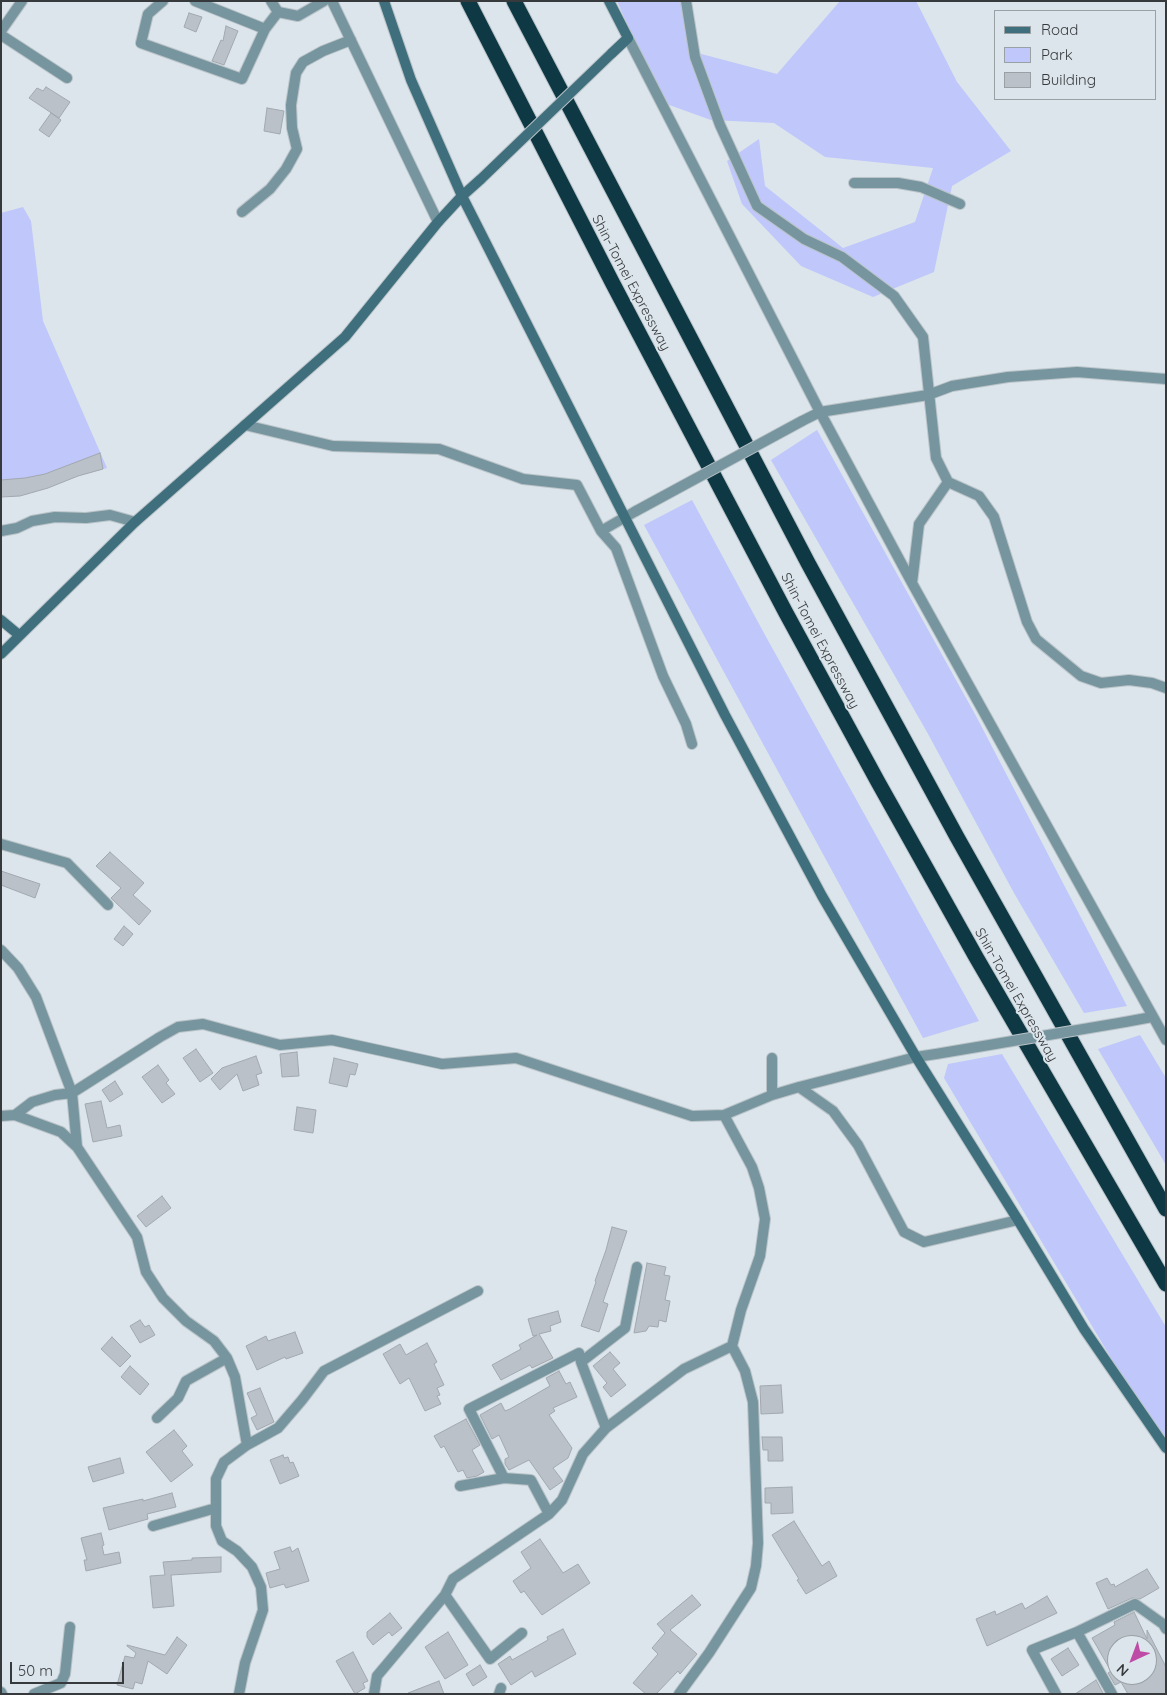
<!DOCTYPE html>
<style>
body{margin:0}
#map{position:relative;width:1167px;height:1695px;overflow:hidden;background:#dbe5eb;font-family:Quicksand,sans-serif}
canvas{display:block}
.frame{position:absolute;inset:0;border:2px solid #373a3d;pointer-events:none}
.legend{position:absolute;left:994px;top:10px;width:162px;height:90px;box-sizing:border-box;background:#dbe5eb;border:1px solid #99a1a5;margin:0;padding:6px 9px;list-style:none;font-size:15px;color:#373a3d}
.legend li{display:flex;align-items:center;gap:10px;height:25px}
.legend b{width:25px;border:1px solid #99a1a5}
.north{position:absolute;left:1107px;top:1635px;width:50px;height:50px;box-sizing:border-box;background:#dbe5eb;border:1px solid #99a1a5;border-radius:50%;rotate:223deg;font-size:14px;font-weight:700;line-height:20px;text-align:center;color:#373a3d}
.north::after{content:'';display:block;margin:auto;width:18px;height:22px;background:#be4ba5;clip-path:polygon(50% 0,100% 100%,50% 72%,0 100%)}
.scale{position:absolute;left:10px;top:1662px;width:114px;height:22px;box-sizing:border-box;border:2px solid #373a3d;border-top:0;padding-left:6px;font-size:15px;line-height:18px;white-space:nowrap;color:#373a3d;-webkit-text-stroke:4px #dbe5eb;paint-order:stroke}
</style>
<div id="map">
<canvas width="1167" height="1695"></canvas>
<div class="frame"></div>
<ul class="legend">
<li><b style="height:6px;background:#3f6f7c"></b>Road</li>
<li><b style="height:14px;background:#bfc7fb"></b>Park</li>
<li><b style="height:14px;background:#bbc1c9"></b>Building</li>
</ul>
<div class="north">N</div>
<div class="scale">50 m</div>
</div>
<script>
const ctx = document.querySelector('canvas').getContext('2d');
ctx.lineJoin = 'round';
function paint(path, color) {
  ctx.fillStyle = color;
  ctx.fill(path, 'evenodd');
}
function toPath(rows) {
  const path = new Path2D();
  for (const r of rows) {
    path.moveTo(r[0], r[1]);
    for (let i = 2; i < r.length; i += 2) path.lineTo(r[i], r[i + 1]);
  }
  return path;
}
function strokePath(path, color, width, dash) {
  ctx.strokeStyle = color;
  ctx.lineWidth = width;
  ctx.lineCap = dash ? 'butt' : 'round';
  ctx.setLineDash(dash || []);
  ctx.stroke(path);
}
function write(font, color, halo, rows, align = 'center') {
  ctx.font = font + ' Quicksand,sans-serif';
  ctx.lineWidth = 4;
  ctx.setLineDash([]);
  ctx.textBaseline = 'middle';
  ctx.strokeStyle = halo;
  ctx.fillStyle = color;
  for (const [text, x, y, turn = 0] of rows) {
    ctx.save();
    ctx.translate(x, y);
    ctx.rotate((+turn || 0) * Math.PI / 180);
    ctx.textAlign = isNaN(turn) ? turn : align;
    if (halo) ctx.strokeText(text, 0, 0);
    ctx.fillText(text, 0, 0);
    ctx.restore();
  }
}
paint(toPath([
 [617,1,681,1,690,51,777,74,840,1,916,1,957,82,1011,151,952,186,934,272,873,297,801,266,742,204,727,161,759,139,765,186,843,248,915,222,933,168,825,157,774,123,711,120,661,102],
 [23,207,31,221,43,321,107,468,10,494,1,494,1,213],
 [817,430,976,716,1127,1006,1084,1013,1014,893,927,732,771,460],
 [692,500,765,635,979,1021,923,1038,644,525],
 [1140,1035,1166,1078,1166,1165,1098,1049],
 [1002,1054,1166,1327,1166,1440,1120,1373,944,1078,948,1064]
]), '#bfc7fb');
const building = toPath([
 [189,13,202,17,196,32,184,27,189,13],
 [226,26,238,31,224,65,212,61,221,40,223,41,226,26],
 [46,87,70,102,59,118,29,98,37,88,43,91,46,87],
 [267,108,284,111,280,134,264,131,267,108],
 [51,113,61,120,49,137,39,130,51,113],
 [100,453,103,469,78,476,48,488,20,496,1,497,1,480,25,478,45,474,100,453],
 [110,852,144,883,133,895,151,911,139,925,111,898,121,888,96,866,110,852],
 [1,871,40,884,35,898,1,885,1,871],
 [124,926,133,934,123,946,114,939,124,926],
 [196,1049,213,1073,200,1082,183,1058,196,1049],
 [297,1052,299,1076,282,1077,280,1054,297,1052],
 [256,1056,262,1073,256,1075,259,1085,243,1091,237,1074,220,1090,211,1079,222,1068,256,1056],
 [334,1058,358,1064,355,1075,350,1074,347,1087,329,1083,334,1058],
 [158,1065,169,1080,166,1083,175,1094,162,1103,142,1077,158,1065],
 [115,1081,123,1094,110,1102,102,1090,115,1081],
 [101,1101,107,1128,120,1125,122,1136,93,1142,85,1104,101,1101],
 [297,1107,316,1110,313,1133,294,1130,297,1107],
 [162,1196,171,1208,146,1227,137,1216,162,1196],
 [612,1227,627,1231,603,1302,608,1304,599,1332,581,1326,596,1282,595,1281,606,1250,612,1227],
 [647,1263,666,1267,664,1275,670,1276,665,1300,670,1301,666,1322,659,1320,658,1327,649,1326,646,1331,634,1333,647,1263],
 [558,1311,561,1322,550,1326,551,1331,539,1334,553,1358,532,1368,530,1365,501,1380,492,1365,521,1349,519,1345,537,1335,533,1336,528,1319,558,1311],
 [140,1320,145,1327,149,1325,155,1335,140,1343,130,1326,140,1320],
 [295,1332,303,1353,286,1359,285,1357,257,1370,246,1346,266,1336,268,1341,295,1332],
 [112,1337,131,1356,120,1367,101,1349,112,1337],
 [427,1343,437,1362,434,1364,444,1385,437,1388,440,1395,437,1396,441,1404,425,1411,409,1378,400,1384,383,1354,400,1344,406,1355,427,1343],
 [610,1352,620,1363,613,1369,626,1385,611,1397,603,1387,607,1383,593,1366,610,1352],
 [130,1366,149,1384,140,1395,121,1377,130,1366],
 [559,1371,566,1384,570,1382,577,1397,553,1408,555,1411,549,1415,572,1448,568,1458,553,1468,563,1481,550,1490,529,1460,509,1470,505,1464,505,1459,509,1457,499,1435,492,1439,480,1415,501,1403,505,1411,510,1409,550,1386,546,1378,559,1371],
 [781,1385,783,1413,761,1414,760,1386,781,1385],
 [260,1388,274,1422,257,1430,251,1418,257,1415,247,1393,260,1388],
 [466,1419,480,1445,472,1450,484,1472,477,1476,467,1478,463,1470,458,1472,444,1446,441,1448,434,1436,466,1419],
 [174,1430,187,1446,182,1451,193,1465,171,1482,146,1452,174,1430],
 [762,1437,782,1437,783,1461,768,1461,768,1450,763,1450,762,1437],
 [283,1455,284,1458,288,1457,290,1463,293,1462,299,1476,280,1484,270,1460,283,1455],
 [120,1458,124,1473,93,1482,88,1467,120,1458],
 [792,1487,793,1513,771,1514,771,1503,765,1503,765,1488,792,1487],
 [172,1493,176,1507,147,1514,148,1519,109,1530,103,1508,143,1499,143,1501,172,1493],
 [794,1521,822,1566,829,1561,837,1576,806,1594,797,1580,799,1579,772,1535,794,1521],
 [101,1533,104,1545,102,1546,104,1555,119,1552,121,1563,86,1571,84,1560,87,1560,81,1538,101,1533],
 [540,1539,563,1573,578,1564,590,1583,542,1615,524,1591,521,1593,513,1581,531,1568,521,1552,540,1539],
 [290,1547,292,1552,298,1548,309,1581,286,1588,284,1584,270,1588,266,1573,280,1569,274,1552,290,1547],
 [221,1557,221,1572,171,1575,174,1606,153,1608,150,1576,165,1575,163,1562,192,1560,192,1558,221,1557],
 [1147,1569,1159,1588,1140,1599,1132,1598,1108,1609,1096,1583,1107,1578,1111,1585,1114,1584,1115,1587,1147,1569],
 [692,1595,701,1605,670,1630,697,1654,680,1674,678,1671,656,1694,646,1694,633,1683,658,1654,652,1648,665,1633,657,1624,692,1595],
 [1047,1596,1057,1613,987,1646,976,1619,995,1611,996,1615,1022,1603,1025,1609,1047,1596],
 [1134,1612,1147,1639,1147,1630,1166,1667,1166,1694,1128,1694,1121,1682,1115,1685,1108,1673,1111,1671,1092,1638,1115,1625,1114,1622,1134,1612],
 [1117,1645,1147,1645,1147,1675,1117,1675,1117,1645],
 [390,1613,402,1628,392,1636,389,1632,373,1645,367,1637,367,1632,390,1613],
 [563,1629,576,1654,535,1677,532,1671,511,1685,498,1664,510,1656,512,1660,548,1640,547,1637,563,1629],
 [448,1632,468,1665,445,1679,425,1647,448,1632],
 [177,1637,187,1645,167,1674,148,1661,142,1684,135,1682,133,1689,117,1685,125,1656,134,1658,136,1653,127,1646,127,1645,165,1655,177,1637],
 [1068,1648,1079,1665,1062,1676,1051,1659,1068,1648],
 [353,1652,368,1681,363,1683,365,1688,355,1694,336,1661,353,1652],
 [480,1665,487,1677,473,1686,466,1674,480,1665],
 [1096,1680,1103,1693,1102,1694,1075,1694,1096,1680],
 [439,1681,444,1694,408,1694,408,1693,439,1681]
]);
paint(building, '#bbc1c9');
strokePath(building, '#a2a8b0', 1);
const street = toPath([
 [163,1,148,14,141,43,242,79,265,29,278,12],
 [195,1,265,29],
 [271,1,278,12,298,16,324,1],
 [332,1,438,222],
 [686,1,695,57,720,125,757,206,804,239,842,257,894,296,923,337,936,458,948,482,979,496,994,517,1027,622,1036,639,1081,676,1101,683,1129,680,1152,683,1166,688],
 [1,31,22,1],
 [1,35,67,78],
 [628,38,820,412,912,583,1166,1040],
 [854,183,898,183,921,187,960,204],
 [242,212,270,189,286,169,297,149,292,128,291,105,296,73,303,62,323,51,351,40],
 [802,421,820,412,928,395,952,386,1008,377,1077,372,1166,379],
 [245,425,333,446,439,449,523,479,577,485,601,531,616,548,663,676,686,724,692,744],
 [1,531,17,528,32,521,55,517,86,518,110,515,135,522],
 [601,531,636,511],
 [912,583,919,524,948,482],
 [1,844,67,863,108,905],
 [1,950,18,968,36,997,72,1093,77,1147],
 [1125,1022,1152,1017],
 [799,1087,833,1111,858,1145,904,1232,924,1242,1018,1220],
 [772,1095,772,1058],
 [15,1115,61,1132,77,1147,137,1237,146,1272,163,1298,186,1321,214,1341,227,1358,235,1377,247,1445,224,1462,216,1479,216,1526,222,1541,237,1551,252,1567,261,1587,263,1610,245,1663,239,1694],
 [1,1116,15,1115,32,1102,55,1095,72,1093,160,1037,178,1027,203,1024,280,1045,332,1040,442,1064,516,1058,692,1116,724,1115,772,1095,799,1087,916,1057,936,1054],
 [581,1362,606,1428],
 [157,1418,178,1398,186,1381,227,1358],
 [247,1445,278,1428,302,1400,324,1371,478,1291],
 [460,1486,504,1478],
 [549,1514,531,1480,504,1478,469,1409,579,1353,581,1362,625,1328,637,1267],
 [153,1526,216,1508],
 [445,1595,490,1659,522,1633],
 [1077,1632,1112,1694],
 [1,1692,2,1694],
 [34,1694,61,1683,65,1674,70,1627],
 [374,1694,377,1676,445,1595,453,1579,549,1514,562,1500,583,1454,606,1428,684,1369,732,1346],
 [499,1694,501,1688],
 [679,1694,709,1653,751,1588,756,1566,758,1543,753,1402,745,1371,732,1346,741,1310,760,1256,765,1219,759,1188,752,1167,724,1115],
 [1056,1694,1032,1650,1077,1632,1135,1604,1163,1624,1166,1629]
]);
const secondary = toPath([
 [384,1,411,80,462,196,725,715,822,896,916,1057,1018,1220,1084,1329,1166,1448],
 [609,1,628,38,611,54],
 [1,620,19,635],
 [1,654,135,522,345,337,438,222,462,196,481,179]
]);
const highway = toPath([
 [468,1,612,282,786,613,878,782,976,957,1166,1284],
 [514,1,808,563,957,837,1166,1209]
]);
strokePath(street, '#bac3c8', 12);
strokePath(secondary, '#bac3c8', 12);
strokePath(highway, '#bac3c8', 17);
strokePath(street, '#76959e', 10);
strokePath(secondary, '#3f6f7c', 10);
strokePath(highway, '#0e3944', 15);
const streetBridge = toPath([
 [636,511,802,421],
 [936,1054,1125,1022]
]);
const secondaryBridge = toPath([
 [481,179,611,54]
]);
strokePath(streetBridge, '#bac3c8', 12, []);
strokePath(secondaryBridge, '#bac3c8', 12, []);
strokePath(streetBridge, '#76959e', 10);
strokePath(secondaryBridge, '#3f6f7c', 10);
write('14px', '#373a3d', '#dbe5eb', [
 ["Shin-Tomei Expressway",631,283,62],
 ["Shin-Tomei Expressway",820,641,62],
 ["Shin-Tomei Expressway",1016,995,60]
]);
</script>
